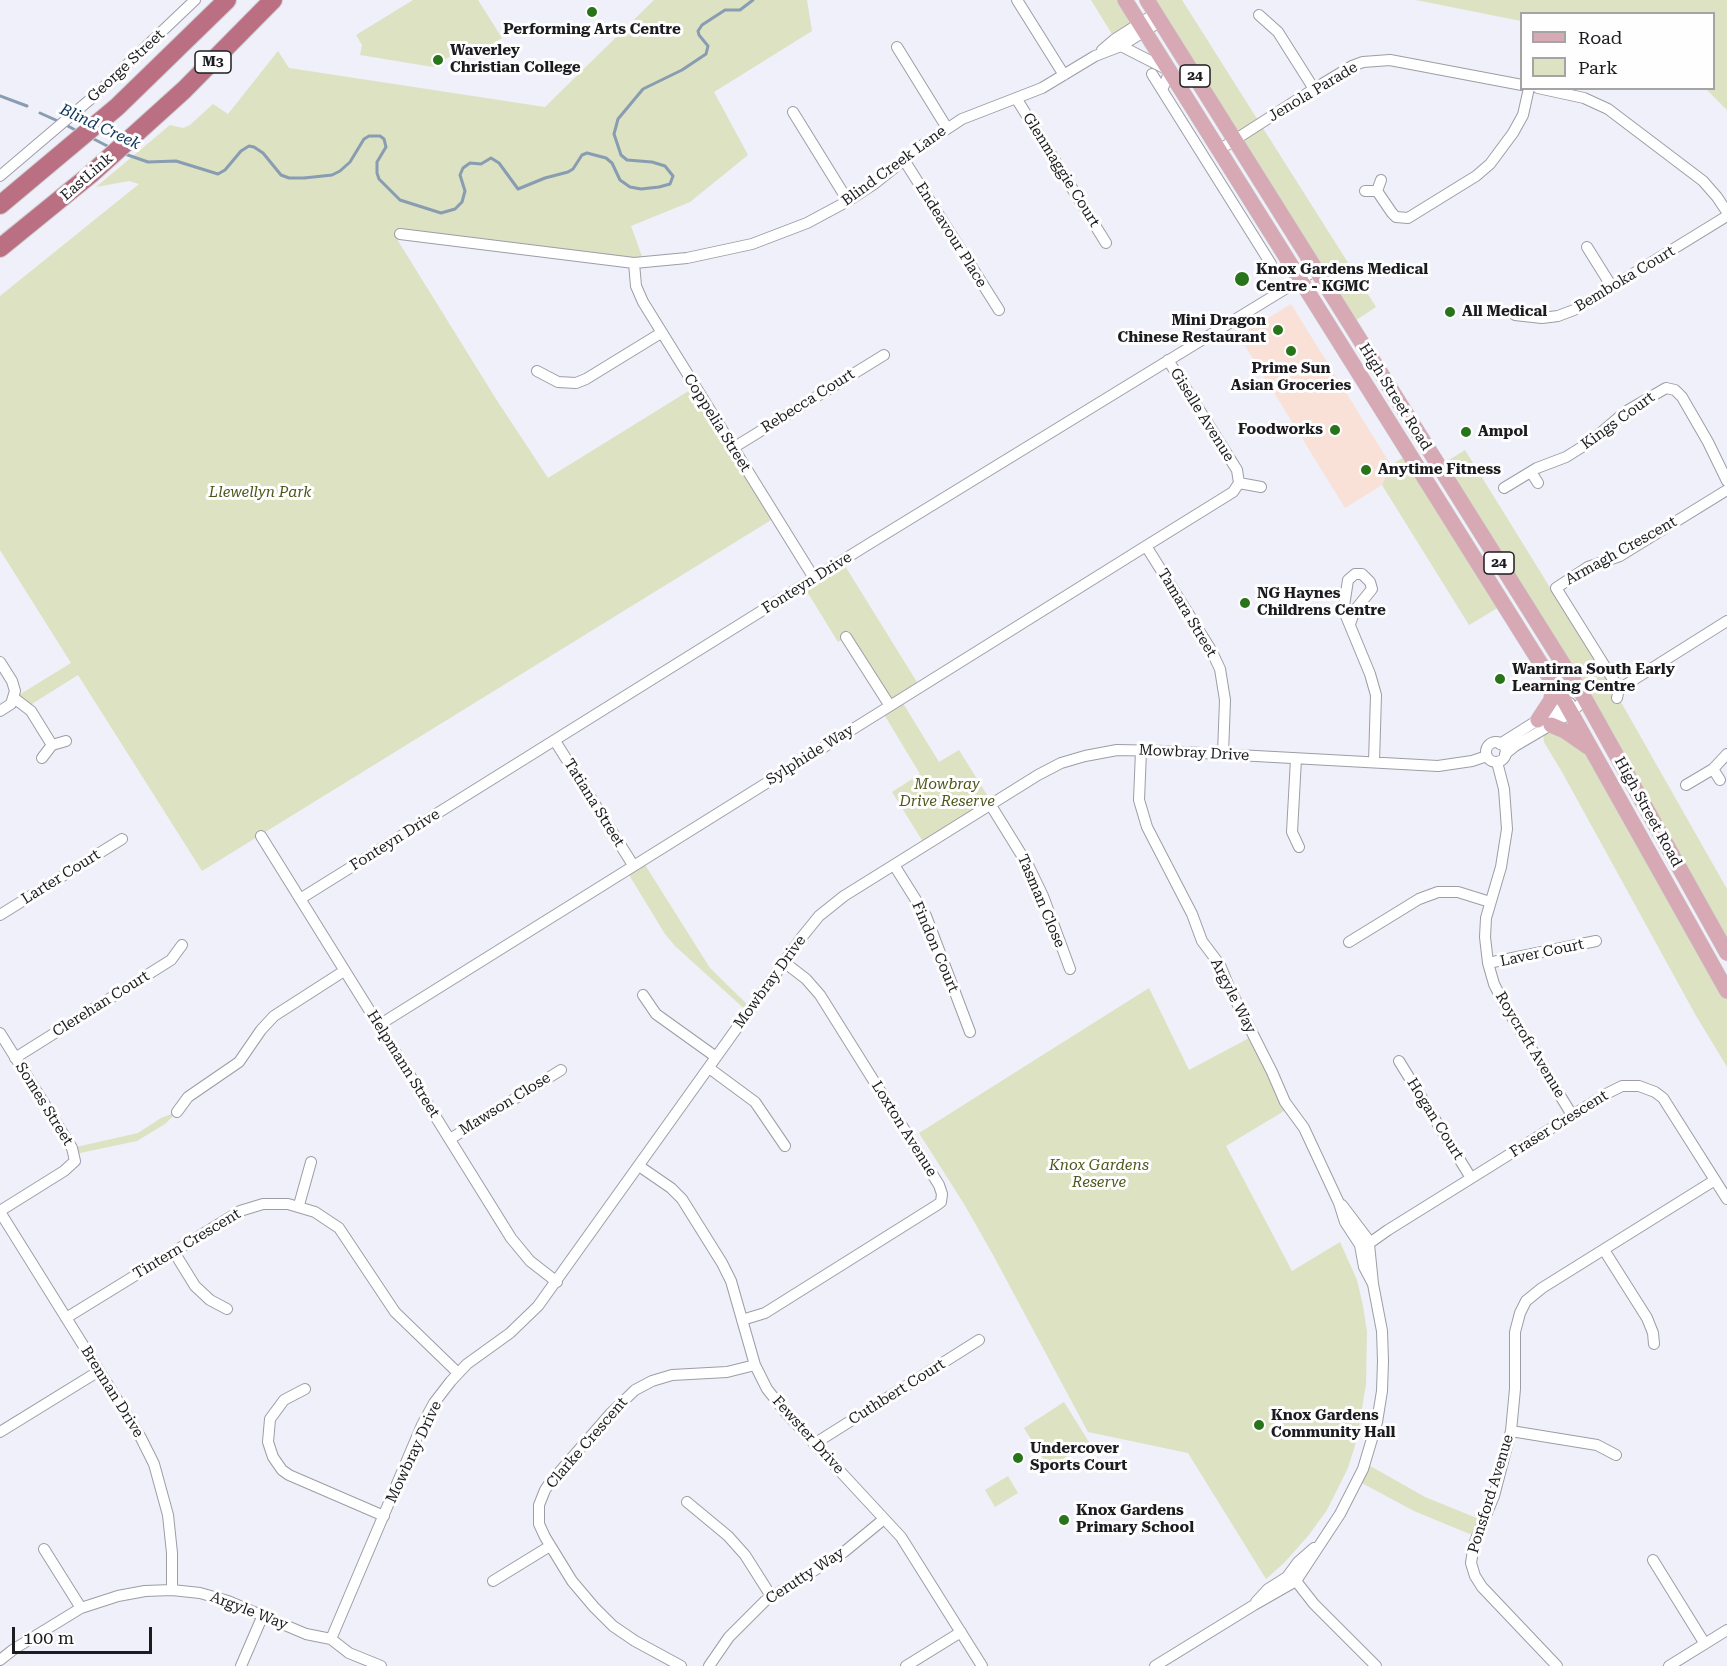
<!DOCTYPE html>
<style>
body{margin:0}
#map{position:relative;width:1727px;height:1666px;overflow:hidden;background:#eff0f9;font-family:"Roboto Serif",serif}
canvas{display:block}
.legend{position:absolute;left:1520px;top:12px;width:195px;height:78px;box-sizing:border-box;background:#fefefe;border:2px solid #a4a4a5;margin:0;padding:8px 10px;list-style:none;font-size:18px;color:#1c1c20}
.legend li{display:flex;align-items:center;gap:12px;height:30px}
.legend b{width:30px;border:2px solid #a4a4a5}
.scale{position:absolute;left:12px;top:1627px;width:140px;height:27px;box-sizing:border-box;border:3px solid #1c1c20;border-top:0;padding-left:8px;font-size:18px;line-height:21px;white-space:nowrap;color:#1c1c20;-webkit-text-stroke:4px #fefefe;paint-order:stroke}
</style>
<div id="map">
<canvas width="1727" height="1666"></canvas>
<ul class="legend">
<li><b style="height:8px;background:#d6a9b4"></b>Road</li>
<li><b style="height:16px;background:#dce2c2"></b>Park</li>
</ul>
<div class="scale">100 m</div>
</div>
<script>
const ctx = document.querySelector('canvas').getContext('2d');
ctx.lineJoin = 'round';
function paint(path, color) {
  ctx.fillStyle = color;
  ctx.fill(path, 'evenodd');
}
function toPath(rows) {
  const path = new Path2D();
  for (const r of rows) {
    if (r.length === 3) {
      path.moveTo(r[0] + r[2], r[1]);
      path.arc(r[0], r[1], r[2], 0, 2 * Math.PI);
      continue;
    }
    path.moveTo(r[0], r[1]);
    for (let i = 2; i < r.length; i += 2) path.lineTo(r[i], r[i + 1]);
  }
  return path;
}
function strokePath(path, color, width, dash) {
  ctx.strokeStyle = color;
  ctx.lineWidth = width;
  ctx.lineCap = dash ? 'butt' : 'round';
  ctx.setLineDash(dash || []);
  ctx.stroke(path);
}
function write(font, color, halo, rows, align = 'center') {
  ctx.font = font + ' "Roboto Serif",serif';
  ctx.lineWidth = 6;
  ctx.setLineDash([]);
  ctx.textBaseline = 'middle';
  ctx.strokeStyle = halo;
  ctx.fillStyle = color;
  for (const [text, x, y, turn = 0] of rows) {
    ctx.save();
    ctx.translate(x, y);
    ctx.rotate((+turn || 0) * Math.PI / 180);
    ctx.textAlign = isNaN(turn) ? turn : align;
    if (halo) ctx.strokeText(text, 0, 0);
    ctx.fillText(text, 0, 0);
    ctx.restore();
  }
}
paint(toPath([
 [1291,304,1391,465,1382,485,1345,508,1239,336]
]), '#f9e1d7');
paint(toPath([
 [413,0,478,0,502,38,484,49,465,47,433,67,360,55,362,45,356,35],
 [654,0,807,0,812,31,714,92,748,155,690,202,631,226,644,262,395,236,496,399,548,478,695,387,776,517,202,871,78,675,27,707,14,698,71,663,0,550,0,296,139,184,129,181,96,187,170,125,183,128,190,125,213,104,228,114,278,51,289,68,545,107],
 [1091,0,1125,0,1140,23,1115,39],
 [1147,0,1182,0,1376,307,1350,324],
 [1416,0,1727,0,1727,110,1706,89,1714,88,1714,14,1522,14,1521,21],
 [1465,450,1622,704,1727,889,1727,953,1439,466],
 [1409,454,1504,604,1469,625,1382,485,1391,465],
 [842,561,920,687,901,700,939,762,959,750,992,803,925,845,892,792,920,774,882,711,890,706,846,637,838,642,803,585],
 [1543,730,1580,741,1727,991,1727,1067,1695,1014,1562,772,1544,742],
 [642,860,710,968,751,1008,748,1012,675,946,665,934,626,870],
 [1149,988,1189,1070,1253,1036,1289,1108,1226,1146,1292,1271,1340,1242,1357,1280,1363,1306,1367,1332,1366,1384,1357,1439,1348,1468,1327,1510,1308,1536,1284,1563,1266,1579,1188,1453,1088,1432,992,1253,964,1204,919,1133],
 [177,1112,165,1124,137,1141,75,1154,72,1148,138,1133,161,1118],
 [1064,1402,1089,1442,1049,1468,1024,1428],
 [1365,1463,1425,1497,1484,1521,1477,1537,1414,1511,1358,1481],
 [1008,1476,1018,1493,995,1507,985,1490]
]), '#dce2c2');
strokePath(toPath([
 [0,96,27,106],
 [40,113,60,122],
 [66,125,79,132],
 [90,137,111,148],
 [122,153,148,162,176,161,218,174,225,170,241,151,249,146,254,147,263,153,281,175,289,178,304,178,332,175,340,171,350,162,364,139,369,136,380,136,384,139,386,147,377,162,377,173,379,179,400,200,441,213,455,209,462,202,465,191,460,175,463,168,470,163,481,164,491,158,499,163,518,189,545,178,568,172,573,169,582,155,587,153,606,158,612,163,620,180,630,187,641,189,659,187,670,184,673,176,665,166,652,162,627,160,621,155,614,134,618,119,643,89,682,70,706,54,708,46,699,35,698,31,702,25,725,10,740,10,753,0]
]), '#889cb2', 3);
const street = toPath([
 [1017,0,1064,75],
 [1259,15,1278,32,1314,89],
 [1121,46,1170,71,1162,90],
 [897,47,947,128],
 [1102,50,1115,39,1156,13],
 [1152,74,1271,264],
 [1538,88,1584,98,1608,109,1703,181,1717,197,1727,212],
 [1016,98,1106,243],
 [793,112,848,201],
 [1219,150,1314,89,1352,66,1363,62,1390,60,1522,85],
 [904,160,999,310],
 [0,176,93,97,195,0],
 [1365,191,1377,191,1381,180],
 [1377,191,1392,213,1396,217,1408,218,1476,176,1490,164,1513,133,1523,115,1529,88],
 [400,234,634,263,687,258,752,244,807,223,848,201,874,184,924,144,962,119,1042,88,1095,56,1121,46,1161,21],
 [1587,247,1612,287],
 [634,263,636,286,643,302,814,578],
 [1515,315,1542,318,1558,316,1574,310,1727,216],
 [1168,360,1237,470,1239,483,1261,487],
 [537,371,558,382,576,383,586,379,661,333],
 [733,448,884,355],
 [1531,472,1538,483],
 [1504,488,1537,468,1566,457,1590,442,1625,412,1666,388,1675,390,1682,397,1708,442,1727,481],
 [1146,546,1211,650,1220,669,1225,700,1223,754],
 [1350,624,1355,610,1372,589,1370,582,1362,574,1355,574,1348,580,1344,606,1346,616,1370,674,1376,695,1374,762],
 [846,637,890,706],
 [0,662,12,681,15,691,11,704,0,711],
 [1619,689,1556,588,1588,567,1620,556,1727,490],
 [14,698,31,711,52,745],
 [1617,698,1619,689,1727,621],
 [555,741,633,865],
 [1496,752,10],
 [1500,744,1538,720,1570,703],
 [1141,751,1139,800,1147,827,1192,914,1202,941,1220,965,1229,987,1272,1072,1285,1102,1304,1128,1339,1203,1345,1222,1360,1245,1364,1267,1373,1284],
 [1505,754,1515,746,1571,713,1585,699],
 [42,758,52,745,66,741],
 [1296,759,1292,832,1299,847],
 [1497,762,1504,789,1507,829,1501,867,1486,918,1485,937,1488,963,1494,984,1504,1004,1572,1115],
 [1713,769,1720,780],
 [1686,785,1713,769,1727,754],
 [990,804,1029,867,1043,896,1070,969],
 [261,836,511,1238,530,1261,557,1282],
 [894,865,926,916,970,1032],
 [300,899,864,547,1316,270],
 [0,915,122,839],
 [1349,942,1419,899,1438,892,1458,892,1490,902],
 [1488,963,1596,941],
 [643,995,656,1014,716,1057],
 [379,1025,1146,546,1233,492,1239,483],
 [0,1033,72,1148,75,1161,64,1171,0,1211],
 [15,1058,171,960,182,945],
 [1399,1061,1471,1178],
 [709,1068,755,1102,785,1146],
 [177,1112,188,1097,239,1062,261,1030,274,1016,344,971],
 [450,1139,561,1070],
 [639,1166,671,1188,682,1199,722,1263,731,1281,755,1365,767,1389,787,1414,901,1537,982,1666],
 [299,1205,311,1162],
 [0,1212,141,1438,154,1464,168,1515,172,1553,172,1590],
 [1364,1247,1388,1230,1608,1093,1622,1086,1639,1086,1655,1092,1663,1098,1727,1199],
 [1604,1250,1647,1318,1653,1333,1654,1344],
 [174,1252,195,1286,210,1300,227,1309],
 [66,1318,240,1211,263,1204,288,1204,315,1212,339,1228,395,1312,458,1373],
 [742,1320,765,1313,937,1205,941,1202,942,1194,939,1185,820,995,806,979,784,962],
 [305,1389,284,1400,270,1419,268,1442,273,1457,282,1470,289,1475,384,1516],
 [1511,1431,1597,1445,1616,1455],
 [0,1432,99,1371],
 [814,1444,979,1340],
 [687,1502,728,1536,745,1555,771,1596],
 [44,1549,81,1608],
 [1653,1560,1705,1644],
 [1287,1577,1296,1581,1314,1604,1376,1666],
 [493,1581,550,1546],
 [1256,1602,1268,1589,1287,1577,1298,1562,1314,1548],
 [331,1639,422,1425,434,1403,451,1381,467,1364,510,1333,538,1306,802,937,819,916,844,896,1038,775,1061,763,1085,756,1117,750,1165,751,1438,766,1472,761,1487,756],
 [0,1660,14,1649,81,1608,118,1596,145,1591,172,1590,200,1593,228,1601,306,1634,331,1639,349,1653,381,1666],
 [241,1666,263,1615],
 [681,1666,635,1641,613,1626,594,1607,572,1581,545,1537,539,1524,539,1505,545,1490,549,1484,611,1413,635,1390,652,1381,672,1375,727,1372,755,1365],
 [709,1666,729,1637,765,1601,844,1552,884,1519],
 [906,1666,961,1632],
 [1155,1666,1254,1605,1296,1581,1340,1514,1363,1469,1377,1422,1382,1391,1383,1361,1382,1331,1373,1284,1369,1244,1367,1238,1342,1205],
 [1557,1666,1482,1587,1475,1576,1471,1563,1474,1544,1494,1496,1511,1431,1515,1389,1515,1332,1520,1313,1526,1301,1542,1288,1715,1180],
 [1669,1666,1727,1630]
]);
const primary = toPath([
 [1125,0,1566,704,1727,991],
 [1147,0,1585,699,1727,953],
 [1538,720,1551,700,1553,685],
 [1551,725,1565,731,1588,747]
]);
const highway = toPath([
 [0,205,117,107,227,0],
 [0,248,91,174,184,90,273,0]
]);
strokePath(street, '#9c9ea6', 12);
strokePath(primary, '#cdcdce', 16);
strokePath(highway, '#cdcdce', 20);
strokePath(street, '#fff', 10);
strokePath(primary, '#d6a9b4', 15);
strokePath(highway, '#ba6f82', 18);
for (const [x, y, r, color] of [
 [592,12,6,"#28741a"],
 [438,60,6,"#28741a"],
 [1242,279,8,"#28741a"],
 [1450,312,6,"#28741a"],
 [1278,330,6,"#28741a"],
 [1291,351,6,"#28741a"],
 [1335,430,6,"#28741a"],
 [1466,432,6,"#28741a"],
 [1366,470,6,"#28741a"],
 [1245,603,6,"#28741a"],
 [1500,679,6,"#28741a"],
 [1259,1425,6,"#28741a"],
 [1018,1458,6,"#28741a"],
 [1064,1520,6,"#28741a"]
]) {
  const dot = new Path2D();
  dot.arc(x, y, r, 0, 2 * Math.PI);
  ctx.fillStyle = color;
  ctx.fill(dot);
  strokePath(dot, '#fefefe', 2);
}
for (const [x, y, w] of [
 [213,62,36],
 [1195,76,30],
 [1499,563,30]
]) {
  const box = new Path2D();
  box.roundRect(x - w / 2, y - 11, w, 22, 4.5);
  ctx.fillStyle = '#fefefe';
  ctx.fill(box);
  strokePath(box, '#1c1c20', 1.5);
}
write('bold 14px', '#1c1c20', null, [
 ["M3",213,62],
 ["24",1195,76],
 ["24",1499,563]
]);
write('bold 15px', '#1c1c20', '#fefefe', [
 ["Performing Arts Centre",592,30,"center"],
 ["Waverley",450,51],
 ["Christian College",450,68],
 ["Knox Gardens Medical",1256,270],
 ["Centre - KGMC",1256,287],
 ["All Medical",1462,312],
 ["Mini Dragon",1266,321,"right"],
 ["Chinese Restaurant",1266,338,"right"],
 ["Prime Sun",1291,369,"center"],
 ["Asian Groceries",1291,386,"center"],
 ["Foodworks",1323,430,"right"],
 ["Ampol",1478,432],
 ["Anytime Fitness",1378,470],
 ["NG Haynes",1257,594],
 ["Childrens Centre",1257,611],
 ["Wantirna South Early",1512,670],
 ["Learning Centre",1512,687],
 ["Knox Gardens",1271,1416],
 ["Community Hall",1271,1433],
 ["Undercover",1030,1449],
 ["Sports Court",1030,1466],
 ["Knox Gardens",1076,1511],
 ["Primary School",1076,1528]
], 'left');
write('15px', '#1c1c20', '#fefefe', [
 ["George Street",126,66,-43],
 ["Jenola Parade",1313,92,-31],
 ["Blind Creek Lane",894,166,-36],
 ["Glenmaggie Court",1061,170,58],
 ["EastLink",87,177,-41],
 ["Endeavour Place",951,235,58],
 ["Bemboka Court",1625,279,-31],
 ["High Street Road",1395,397,58],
 ["Rebecca Court",808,401,-32],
 ["Giselle Avenue",1202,415,58],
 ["Kings Court",1618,421,-36],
 ["Coppelia Street",717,423,58],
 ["Armagh Crescent",1621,551,-29],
 ["Fonteyn Drive",807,583,-32],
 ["Tamara Street",1187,613,59],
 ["Mowbray Drive",1194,753,3],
 ["Sylphide Way",810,755,-32],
 ["Tatiana Street",594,803,58],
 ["High Street Road",1648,812,61],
 ["Fonteyn Drive",395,840,-32],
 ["Larter Court",61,877,-32],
 ["Tasman Close",1041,901,67],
 ["Findon Court",935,947,67],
 ["Laver Court",1542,953,-12],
 ["Mowbray Drive",770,982,-54],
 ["Argyle Way",1233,996,63],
 ["Clerehan Court",101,1004,-32],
 ["Roycroft Avenue",1530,1045,59],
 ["Helpmann Street",403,1064,58],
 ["Somes Street",44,1104,58],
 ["Mawson Close",505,1104,-32],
 ["Hogan Court",1435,1119,58],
 ["Fraser Crescent",1559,1124,-32],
 ["Loxton Avenue",904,1129,58],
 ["Tintern Crescent",187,1244,-31],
 ["Brennan Drive",112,1392,58],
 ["Cuthbert Court",897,1392,-32],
 ["Fewster Drive",808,1435,48],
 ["Clarke Crescent",587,1443,-49],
 ["Mowbray Drive",414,1452,-65],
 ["Ponsford Avenue",1491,1494,-73],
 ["Cerutty Way",805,1576,-33],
 ["Argyle Way",249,1611,21]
]);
write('italic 15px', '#4f551b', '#fefefe', [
 ["Llewellyn Park",260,493],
 ["Mowbray",947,785],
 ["Drive Reserve",947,802],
 ["Knox Gardens",1099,1166],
 ["Reserve",1099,1183]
]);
write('italic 16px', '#0b345a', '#fefefe', [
 ["Blind Creek",100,127,25]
]);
</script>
